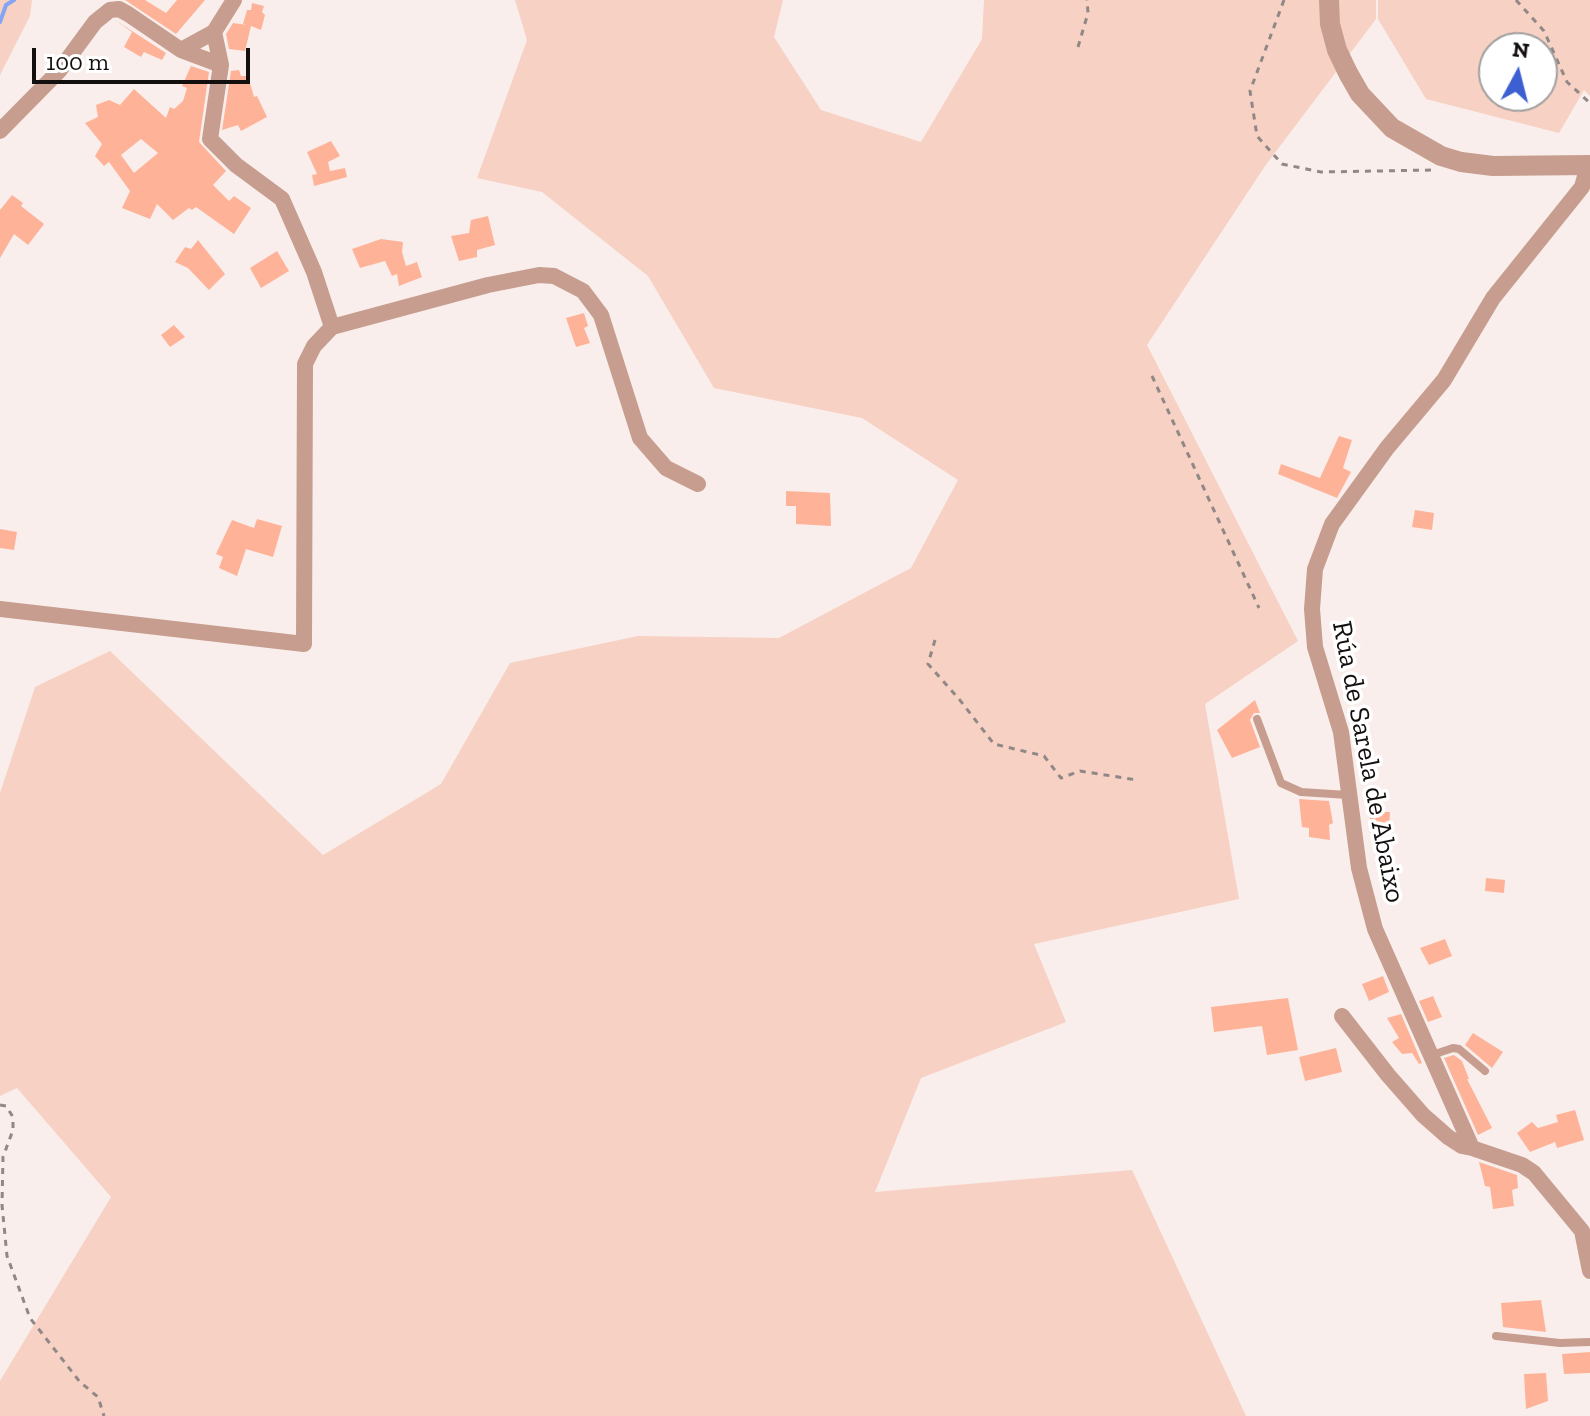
<!DOCTYPE html>
<meta charset="utf-8">
<style>
body{margin:0}
#map{position:relative;width:1590px;height:1416px;overflow:hidden;background:#f9eeeb;font-family:"Zilla Slab",serif}
canvas{display:block}
.north{position:absolute;left:1478px;top:32px;width:80px;height:80px;box-sizing:border-box;background:#fff;border:2px solid #a19f9f;border-radius:50%;rotate:7deg;font-size:22px;font-weight:700;line-height:32px;text-align:center;color:#130f0e}
.north::after{content:'';display:block;margin:auto;width:28px;height:36px;background:#3c60d1;clip-path:polygon(50% 0,100% 100%,50% 72%,0 100%)}
.scale{position:absolute;left:32px;top:48px;width:218px;height:36px;box-sizing:border-box;border:4px solid #130f0e;border-top:0;padding-left:10px;font-size:24px;line-height:28px;white-space:nowrap;color:#130f0e;-webkit-text-stroke:6px #fff;paint-order:stroke}
</style>
<div id="map">
<canvas width="1590" height="1416"></canvas>
<div class="north">N</div>
<div class="scale">100 m</div>
</div>
<script>
const ctx = document.querySelector('canvas').getContext('2d');
ctx.lineJoin = 'round';
function paint(path, color) {
  ctx.fillStyle = color;
  ctx.fill(path, 'evenodd');
}
function toPath(rows) {
  const path = new Path2D();
  for (const r of rows) {
    path.moveTo(r[0], r[1]);
    for (let i = 2; i < r.length; i += 2) path.lineTo(r[i], r[i + 1]);
  }
  return path;
}
function strokePath(path, color, width, dash) {
  ctx.strokeStyle = color;
  ctx.lineWidth = width;
  ctx.lineCap = dash ? 'butt' : 'round';
  ctx.setLineDash(dash || []);
  ctx.stroke(path);
}
function write(font, color, halo, rows, align = 'center') {
  ctx.font = font + ' "Zilla Slab",serif';
  ctx.lineWidth = 7;
  ctx.setLineDash([]);
  ctx.textBaseline = 'middle';
  ctx.strokeStyle = halo;
  ctx.fillStyle = color;
  for (const [text, x, y, turn = 0] of rows) {
    ctx.save();
    ctx.translate(x, y);
    ctx.rotate((+turn || 0) * Math.PI / 180);
    ctx.textAlign = isNaN(turn) ? turn : align;
    if (halo) ctx.strokeText(text, 0, 0);
    ctx.fillText(text, 0, 0);
    ctx.restore();
  }
}
paint(toPath([
 [0,0,32,0,30,16,0,75],
 [515,0,783,0,774,37,821,110,921,142,982,39,984,0,1376,0,1376,19,1265,166,1147,345,1298,641,1205,704,1239,899,1034,944,1066,1022,921,1078,875,1192,1132,1170,1246,1416,0,1416,0,1381,111,1197,17,1088,0,1096,0,793,35,687,110,651,323,855,441,784,510,663,638,636,779,638,911,568,958,480,862,418,714,388,648,276,542,192,477,178,527,40],
 [1378,0,1590,0,1590,96,1584,90,1559,133,1426,99,1378,19],
 [1494,48,1542,48,1542,96,1494,96]
]), '#f7d1c3');
strokePath(toPath([
 [0,22,6,5,14,0]
]), '#85a4f2', 4);
paint(toPath([
 [125,0,145,0,166,13,177,0,205,0,176,34],
 [252,3,264,6,262,12,265,15,261,30,251,26,245,51,229,49,226,34,233,23,248,25,243,24,247,10,251,10],
 [115,20,166,53,162,60,144,52,141,57,124,47,132,32],
 [191,66,209,72,199,142,226,171,213,185,229,201,234,196,251,208,234,234,196,207,192,210,189,208,173,220,157,204,150,219,122,208,130,191,109,162,104,166,95,156,102,144,85,123,98,117,96,105,109,100,120,105,134,89,166,118,170,107,174,109,183,101,187,88,182,86],
 [141,139,158,153,134,173,121,155],
 [239,70,241,76,248,76,254,97,257,96,267,117,241,131,238,125,222,130,231,71],
 [331,141,340,156,328,162,330,171,345,168,347,177,314,186,312,175,317,174,307,152],
 [12,195,23,203,21,206,44,224,28,245,14,234,0,258,0,210],
 [488,216,495,245,477,250,477,257,459,261,451,236,469,233,471,220],
 [381,239,403,242,402,252,406,266,417,262,422,277,399,286,397,274,392,276,385,261,360,268,352,249],
 [198,240,225,274,209,290,188,268,175,262,185,247,191,249],
 [277,251,289,271,261,288,250,268],
 [584,313,588,326,584,328,590,343,576,347,566,318],
 [174,325,185,337,170,347,161,335],
 [1339,436,1352,440,1343,468,1351,472,1337,498,1278,474,1281,464,1320,478],
 [786,491,830,493,831,526,796,524,796,506,786,506],
 [1415,510,1434,513,1432,530,1412,527],
 [257,519,282,526,273,557,246,549,237,576,219,568,223,557,216,554,232,520,254,528],
 [0,529,17,532,14,550,0,548],
 [1255,700,1260,713,1254,713,1250,720,1260,747,1232,758,1217,730],
 [1299,799,1329,801,1333,823,1329,825,1330,840,1309,837,1309,828,1302,827],
 [1370,812,1390,812,1389,833,1370,833],
 [1486,878,1505,880,1504,893,1485,891],
 [1445,939,1452,956,1429,965,1420,948],
 [1383,976,1389,992,1369,1001,1362,984],
 [1433,996,1442,1017,1428,1022,1419,1001],
 [1288,998,1298,1050,1267,1055,1262,1026,1214,1032,1211,1007],
 [1401,1014,1422,1063,1419,1064,1412,1053,1402,1054,1392,1042,1399,1038,1387,1018],
 [1473,1033,1503,1052,1492,1068,1465,1045],
 [1336,1048,1342,1072,1305,1081,1299,1057],
 [1454,1055,1462,1061,1469,1079,1467,1079,1492,1128,1478,1135,1444,1058],
 [1575,1110,1584,1140,1557,1148,1555,1142,1530,1152,1517,1133,1532,1122,1538,1128,1558,1122,1556,1115],
 [1479,1162,1517,1175,1518,1188,1512,1190,1514,1206,1493,1209,1490,1187,1485,1186],
 [1541,1300,1546,1332,1503,1327,1501,1303],
 [1590,1352,1590,1373,1564,1374,1562,1354],
 [1546,1373,1548,1401,1526,1409,1524,1374]
]), '#feb399');
strokePath(toPath([
 [1284,0,1250,91,1257,136,1282,164,1321,172,1433,170],
 [1516,0,1544,31,1567,82,1590,103],
 [1078,47,1088,13,1087,0],
 [1152,376,1259,608],
 [935,640,928,664,959,699,994,744,1044,756,1061,778,1080,771,1137,780],
 [0,1105,6,1106,13,1117,13,1130,3,1157,2,1205,7,1256,30,1318,80,1382,98,1397,104,1416]
]), '#908886', 3, [6, 6]);
strokePath(toPath([
 [1257,719,1281,783,1301,792,1348,795],
 [1432,1055,1453,1048,1459,1049,1485,1071],
 [1496,1336,1560,1343,1590,1342]
]), '#c69d8e', 8);
strokePath(toPath([
 [234,0,214,32,221,65,210,139,236,165,282,199,314,272,332,327],
 [181,50,221,65],
 [0,131,59,71,95,22,110,10,119,9,128,14,181,50,214,32],
 [1588,165,1582,187,1493,298,1444,380,1387,448,1332,524,1315,569,1312,609,1315,647,1341,732,1359,868,1375,929,1472,1148,1522,1165,1534,1173,1582,1231,1590,1271],
 [0,609,304,644,305,364,314,346,332,327,488,285,539,275,554,276,583,291,601,315,640,438,666,468,698,484],
 [1342,1016,1388,1075,1423,1115,1448,1137,1462,1146,1472,1148]
]), '#c69d8e', 16);
strokePath(toPath([
 [1329,0,1330,24,1337,50,1348,73,1360,94,1392,128,1441,156,1461,162,1493,166,1590,165]
]), '#c69d8e', 20);
write('28px', '#130f0e', '#fff', [
 ["Rúa de Sarela de Abaixo",1368,762,79]
]);
</script>
